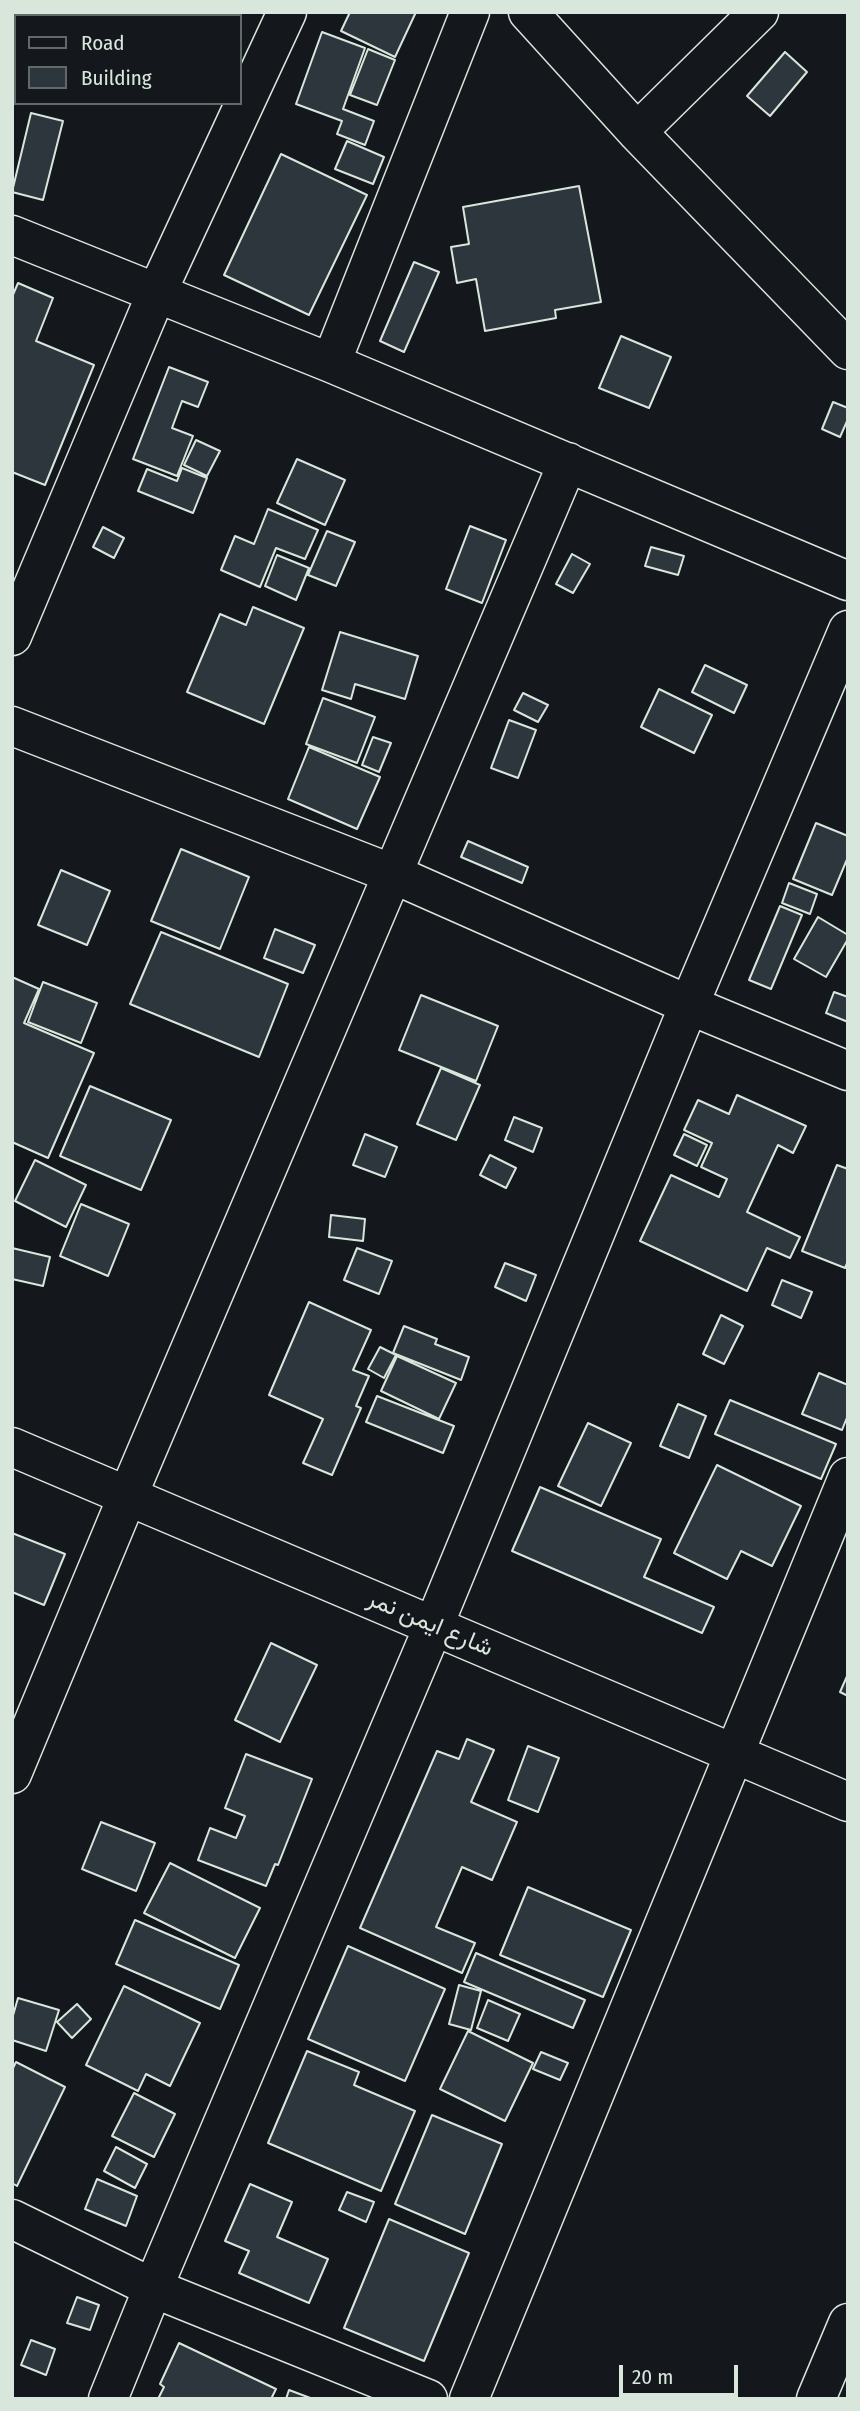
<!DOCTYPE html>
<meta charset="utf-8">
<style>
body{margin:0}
#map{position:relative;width:860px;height:2411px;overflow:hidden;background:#14181c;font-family:"Fira Sans Condensed",sans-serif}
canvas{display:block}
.frame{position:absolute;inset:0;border:14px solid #d8e6dc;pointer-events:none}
.legend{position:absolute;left:14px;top:14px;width:228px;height:91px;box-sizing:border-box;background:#14181c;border:2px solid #626a69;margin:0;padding:9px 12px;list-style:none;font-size:21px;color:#d8e6dc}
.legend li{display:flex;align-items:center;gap:14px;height:35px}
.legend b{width:35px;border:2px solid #626a69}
.scale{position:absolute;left:619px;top:2365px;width:119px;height:32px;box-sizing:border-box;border:4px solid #d8e6dc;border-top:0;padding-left:9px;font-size:21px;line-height:24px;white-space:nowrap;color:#d8e6dc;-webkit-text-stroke:5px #14181c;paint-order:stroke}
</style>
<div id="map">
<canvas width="860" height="2411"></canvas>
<div class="frame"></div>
<ul class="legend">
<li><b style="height:9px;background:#14181c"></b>Road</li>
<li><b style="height:19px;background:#2c363c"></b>Building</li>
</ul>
<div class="scale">20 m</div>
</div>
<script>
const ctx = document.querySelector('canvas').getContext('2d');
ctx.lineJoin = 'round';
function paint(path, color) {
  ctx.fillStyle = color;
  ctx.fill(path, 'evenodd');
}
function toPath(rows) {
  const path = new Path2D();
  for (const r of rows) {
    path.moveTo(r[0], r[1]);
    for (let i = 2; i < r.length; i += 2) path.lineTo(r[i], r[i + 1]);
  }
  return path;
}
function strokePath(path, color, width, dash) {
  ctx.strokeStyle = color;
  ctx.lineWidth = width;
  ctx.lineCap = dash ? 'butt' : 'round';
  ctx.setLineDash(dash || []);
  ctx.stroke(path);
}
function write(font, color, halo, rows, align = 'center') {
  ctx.font = font + ' "Fira Sans Condensed",Vazirmatn,sans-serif';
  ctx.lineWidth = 5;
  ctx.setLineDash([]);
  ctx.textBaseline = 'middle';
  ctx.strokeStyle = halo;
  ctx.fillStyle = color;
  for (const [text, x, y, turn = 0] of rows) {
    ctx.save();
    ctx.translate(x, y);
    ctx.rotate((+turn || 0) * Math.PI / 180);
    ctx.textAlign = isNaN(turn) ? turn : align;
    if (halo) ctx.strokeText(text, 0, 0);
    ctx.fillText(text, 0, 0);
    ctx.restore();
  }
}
const building = toPath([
 [116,12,214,12,212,16,115,16,116,12],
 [350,12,416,12,395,57,341,31,350,12],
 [322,32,365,48,343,109,374,121,365,145,337,134,342,121,296,104,322,32],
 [368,49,395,60,377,105,350,95,368,49],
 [785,52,807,72,770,116,747,96,785,52],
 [31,113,63,121,43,200,12,192,31,113],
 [347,141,384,157,373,184,335,169,347,141],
 [281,154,367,195,309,315,224,275,281,154],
 [579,186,601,302,555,310,556,318,485,331,476,279,457,283,451,247,469,244,463,207,579,186],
 [414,262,439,272,404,352,380,341,414,262],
 [18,283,53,298,36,341,94,365,45,485,12,472,12,297,18,283],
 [621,336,671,357,649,408,599,388,621,336],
 [169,367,208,382,198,407,182,401,172,428,193,436,177,476,133,459,169,367],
 [833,402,848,408,848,419,840,437,822,429,833,402],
 [196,440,220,451,207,476,184,465,196,440],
 [297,459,345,480,325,525,277,503,297,459],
 [182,468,207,478,193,513,138,491,147,469,177,481,182,468],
 [268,509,318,530,305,559,276,548,260,587,221,570,235,536,254,544,268,509],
 [470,526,506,540,482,603,446,589,470,526],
 [103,527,124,538,114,558,93,547,103,527],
 [327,531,355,542,336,586,308,575,327,531],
 [651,547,684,556,678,575,645,566,651,547],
 [572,554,590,564,573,593,556,584,572,554],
 [277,555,309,568,296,600,265,586,277,555],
 [253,607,304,628,264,724,187,692,220,614,246,625,253,607],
 [340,632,418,656,405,699,355,684,351,699,322,690,340,632],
 [705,665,747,685,734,713,692,692,705,665],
 [659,689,712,715,694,753,641,727,659,689],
 [523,693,548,705,538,722,514,710,523,693],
 [323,698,375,717,357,763,306,744,323,698],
 [509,720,536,730,518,778,491,768,509,720],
 [373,737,391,743,379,772,362,765,373,737],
 [309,747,380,777,357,829,288,799,309,747],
 [816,823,848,836,848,857,832,895,793,879,816,823],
 [468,841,528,867,522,883,461,857,468,841],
 [181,849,249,877,220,949,151,921,181,849],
 [61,870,110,891,87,945,38,925,61,870],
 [789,883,817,894,810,914,782,903,789,883],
 [780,906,802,915,771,989,749,980,780,906],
 [818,917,848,935,848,939,826,977,794,959,818,917],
 [275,929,315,945,303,973,264,958,275,929],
 [161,932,288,984,259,1057,130,1004,161,932],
 [12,977,39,989,24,1023,94,1053,48,1158,12,1142,12,977],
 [43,982,97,1003,81,1043,28,1022,43,982],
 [834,992,848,997,848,1022,826,1013,834,992],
 [421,995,498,1026,476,1081,399,1050,421,995],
 [441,1068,480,1085,456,1140,417,1124,441,1068],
 [90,1086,171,1120,141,1190,60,1156,90,1086],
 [737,1095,806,1126,793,1153,778,1145,747,1212,800,1237,790,1258,767,1248,747,1291,640,1241,671,1175,719,1197,727,1179,701,1167,712,1143,684,1130,698,1100,729,1114,737,1095],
 [514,1117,542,1128,533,1152,505,1140,514,1117],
 [365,1134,397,1147,385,1177,353,1165,365,1134],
 [684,1134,707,1145,697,1166,674,1155,684,1134],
 [490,1155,516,1168,506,1188,480,1175,490,1155],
 [35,1160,86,1185,66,1227,15,1201,35,1160],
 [837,1165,848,1169,848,1261,845,1268,802,1251,837,1165],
 [81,1204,129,1224,108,1276,60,1256,81,1204],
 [331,1215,365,1219,363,1241,329,1237,331,1215],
 [12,1248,50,1257,43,1286,12,1279,12,1248],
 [357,1248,392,1261,379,1294,344,1280,357,1248],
 [505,1263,536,1275,526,1301,495,1287,505,1263],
 [782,1280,812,1292,801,1318,772,1305,782,1280],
 [309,1302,371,1330,353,1370,369,1376,356,1406,361,1408,332,1475,303,1463,323,1419,269,1395,309,1302],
 [721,1315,743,1326,724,1364,703,1354,721,1315],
 [404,1326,437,1339,435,1344,469,1357,461,1380,393,1353,404,1326],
 [380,1347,396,1355,384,1378,368,1369,380,1347],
 [397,1356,456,1383,439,1419,381,1391,397,1356],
 [819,1373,848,1385,848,1415,842,1430,802,1414,819,1373],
 [377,1396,454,1426,443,1453,366,1422,377,1396],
 [730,1400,836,1444,821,1479,715,1434,730,1400],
 [678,1404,706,1416,689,1458,660,1446,678,1404],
 [588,1423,631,1443,601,1506,558,1486,588,1423],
 [717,1465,801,1506,772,1566,741,1551,727,1579,674,1553,717,1465],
 [540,1487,661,1539,644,1577,714,1607,702,1633,512,1551,540,1487],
 [12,1533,65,1554,44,1605,12,1592,12,1533],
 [271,1643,317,1665,280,1742,235,1720,271,1643],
 [848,1674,848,1696,840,1692,848,1674],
 [467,1739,494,1750,471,1802,517,1822,492,1880,462,1867,436,1927,475,1943,462,1973,360,1928,437,1751,459,1759,467,1739],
 [528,1746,559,1758,538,1812,508,1800,528,1746],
 [246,1754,312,1779,278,1865,275,1864,266,1886,198,1860,210,1828,236,1838,245,1816,225,1808,246,1754],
 [101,1822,155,1843,136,1891,82,1869,101,1822],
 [170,1863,260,1908,235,1958,144,1913,170,1863],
 [528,1887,631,1930,603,1997,500,1955,528,1887],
 [135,1920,239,1965,220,2009,116,1964,135,1920],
 [348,1946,445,1989,405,2081,308,2039,348,1946],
 [476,1953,585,2000,573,2028,464,1982,476,1953],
 [459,1985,481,1991,471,2030,449,2024,459,1985],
 [124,1986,200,2023,170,2086,146,2074,138,2091,86,2065,124,1986],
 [18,1998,59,2010,46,2051,12,2040,12,2019,18,1998],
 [488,2000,520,2014,508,2041,477,2028,488,2000],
 [77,2004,91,2019,72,2038,57,2022,77,2004],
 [468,2031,533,2063,505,2121,440,2089,468,2031],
 [307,2051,359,2072,354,2085,415,2111,381,2191,268,2143,307,2051],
 [541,2052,568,2063,560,2080,533,2069,541,2052],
 [16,2062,65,2087,17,2186,12,2183,12,2070,16,2062],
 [134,2093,175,2114,154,2157,112,2136,134,2093],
 [432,2115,502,2144,465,2234,395,2204,432,2115],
 [116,2147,147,2164,135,2188,104,2171,116,2147],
 [97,2179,137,2196,126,2226,85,2209,97,2179],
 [250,2184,292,2202,277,2237,328,2259,309,2303,239,2273,249,2251,225,2241,250,2184],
 [347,2192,374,2202,366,2222,339,2210,347,2192],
 [389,2219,469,2253,424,2361,344,2328,389,2219],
 [77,2297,99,2305,90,2330,67,2323,77,2297],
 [31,2340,55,2349,46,2375,21,2365,31,2340],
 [179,2343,276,2389,271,2399,158,2399,164,2387,160,2384,179,2343],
 [289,2390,313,2399,286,2399,289,2390]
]);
paint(building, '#2c363c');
strokePath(building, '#d8e6dc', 2);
const minor = toPath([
 [528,12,637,132,848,350],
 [637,132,759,12],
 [12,235,331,363,848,581],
 [331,363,470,12],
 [12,636,157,292,287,12],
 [12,726,393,874,689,1005,848,1071],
 [12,1447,848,1802],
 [12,1774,128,1495,568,462],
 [12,2219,153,2288,428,2399],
 [108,2399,153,2288,434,1625,689,1005,848,630],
 [469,2399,848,1477],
 [816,2399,848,2323]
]);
strokePath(minor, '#d8e6dc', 41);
strokePath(minor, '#14181c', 38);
write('24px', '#d8e6dc', '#14181c', [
 ["شارع ايمن نمر",430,1624,23]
]);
</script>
